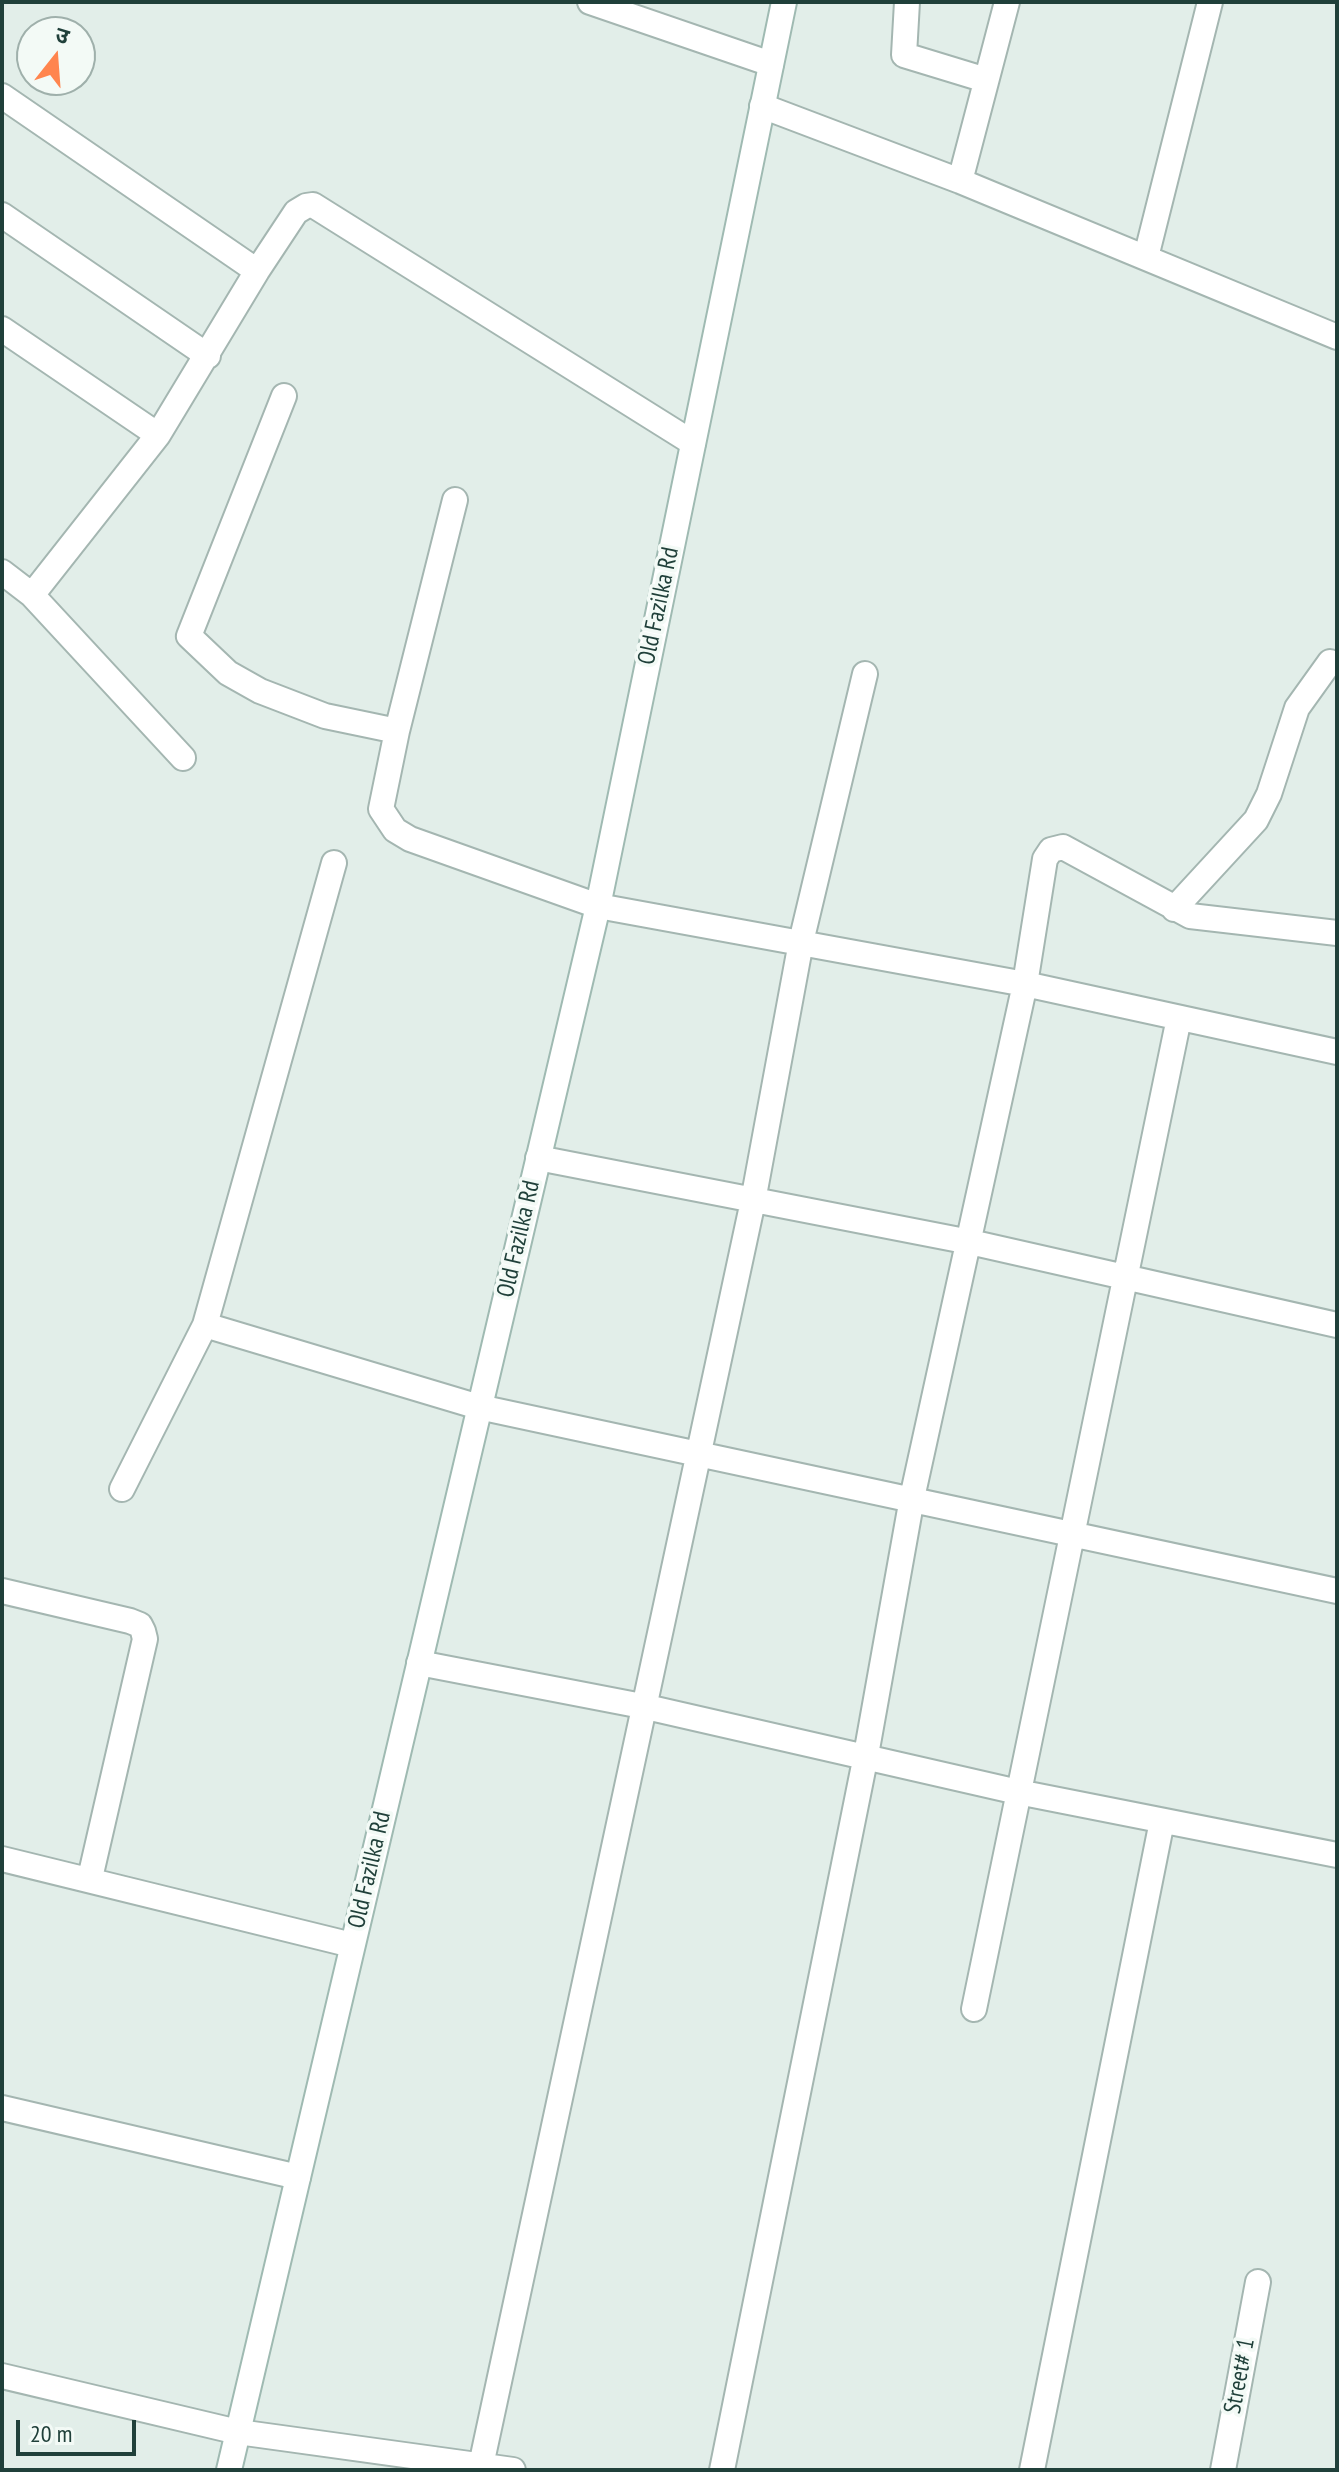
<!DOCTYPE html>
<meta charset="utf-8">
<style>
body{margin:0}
#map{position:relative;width:1339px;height:2472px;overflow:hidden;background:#e2eee9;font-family:"PT Sans Narrow","Noto Sans Devanagari",sans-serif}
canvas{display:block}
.frame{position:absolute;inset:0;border:4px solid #20403a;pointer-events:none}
.north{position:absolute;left:16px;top:16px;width:80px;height:80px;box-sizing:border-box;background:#f3faf6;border:2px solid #9fb0ab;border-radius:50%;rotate:17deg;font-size:22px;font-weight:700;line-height:32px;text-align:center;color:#20403a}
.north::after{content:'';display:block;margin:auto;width:28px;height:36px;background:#ff854e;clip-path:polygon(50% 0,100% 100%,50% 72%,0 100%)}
.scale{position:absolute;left:16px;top:2420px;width:120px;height:36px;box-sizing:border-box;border:4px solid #20403a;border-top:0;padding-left:10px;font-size:24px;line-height:28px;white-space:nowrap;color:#20403a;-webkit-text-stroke:6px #f3faf6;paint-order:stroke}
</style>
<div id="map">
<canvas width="1339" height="2472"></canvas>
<div class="frame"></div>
<div class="north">उ</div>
<div class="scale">20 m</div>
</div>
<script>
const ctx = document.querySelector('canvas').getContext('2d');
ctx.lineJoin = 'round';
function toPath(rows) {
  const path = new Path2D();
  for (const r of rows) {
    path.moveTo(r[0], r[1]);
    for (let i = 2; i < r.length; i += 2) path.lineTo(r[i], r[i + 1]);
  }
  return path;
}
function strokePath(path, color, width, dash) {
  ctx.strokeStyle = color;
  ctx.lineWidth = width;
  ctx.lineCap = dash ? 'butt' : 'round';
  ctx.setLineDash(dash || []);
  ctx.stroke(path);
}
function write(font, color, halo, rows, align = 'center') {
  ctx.font = font + ' "PT Sans Narrow",sans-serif';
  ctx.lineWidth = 7;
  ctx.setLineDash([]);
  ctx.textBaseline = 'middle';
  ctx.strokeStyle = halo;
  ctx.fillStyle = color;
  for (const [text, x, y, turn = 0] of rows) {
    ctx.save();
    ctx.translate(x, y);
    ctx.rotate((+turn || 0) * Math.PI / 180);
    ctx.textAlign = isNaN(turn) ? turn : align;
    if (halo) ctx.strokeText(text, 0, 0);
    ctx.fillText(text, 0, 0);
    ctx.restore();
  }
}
const street = toPath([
 [590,2,771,64],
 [907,2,904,55,986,80],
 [2,96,257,271],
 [762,106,960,181,1337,337],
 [960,181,1007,2],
 [2,215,208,356],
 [1146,257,1210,2],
 [2,329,158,435],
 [284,396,189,636,228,673,260,691,325,716,397,731],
 [455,500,397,731,381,809,395,830,410,839,598,906,1025,984,1337,1052],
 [2,572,32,595,183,758],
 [32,595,158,435,257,271,296,212,306,206,313,205,693,443],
 [1174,909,1256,820,1269,794,1297,708,1330,662],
 [538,1158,970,1242,1337,1325],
 [205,1325,479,1407,1337,1591],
 [122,1489,205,1325,334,863],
 [2,1591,130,1621,140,1625,143,1631,145,1639,90,1878],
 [419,1663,642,1706,1018,1792,1337,1855],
 [2,1859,352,1945],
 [974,2009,1179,1018],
 [2,2108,298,2177],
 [2,2376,238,2432,513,2470],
 [480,2470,753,1201,801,942,865,674],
 [722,2470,866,1755,912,1498,1025,984,1045,859,1051,850,1063,847,1190,916,1337,933],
 [1032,2470,1162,1821],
 [1223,2470,1258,2282]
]);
const secondary = toPath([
 [229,2470,598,906,784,2]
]);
strokePath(street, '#a4b6b1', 28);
strokePath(secondary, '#9fbab2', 28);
strokePath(street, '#fff', 24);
strokePath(secondary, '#fff', 24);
write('24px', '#20403a', '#f3faf6', [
 ["Old Fazilka Rd",659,606,-78],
 ["Old Fazilka Rd",519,1239,-77],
 ["Old Fazilka Rd",370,1870,-77],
 ["Street# 1",1240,2376,-79]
]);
</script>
